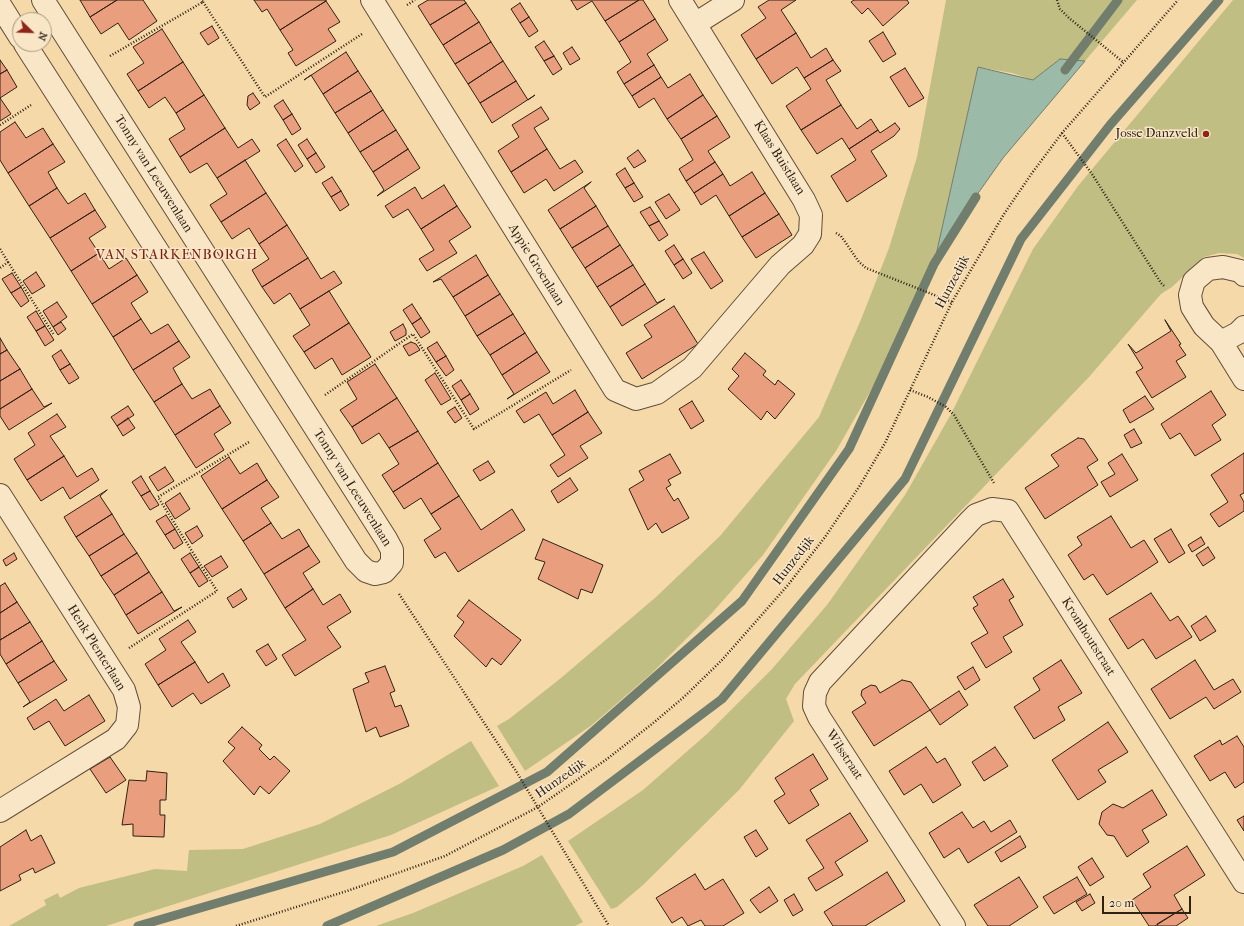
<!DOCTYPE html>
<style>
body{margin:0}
#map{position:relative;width:1244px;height:926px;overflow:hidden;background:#f5d9a9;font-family:"IM FELL French Canon",serif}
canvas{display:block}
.north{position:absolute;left:12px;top:12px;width:40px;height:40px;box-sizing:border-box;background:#f8e6c7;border:1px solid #a89780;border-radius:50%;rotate:113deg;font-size:11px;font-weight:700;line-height:16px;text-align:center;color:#302115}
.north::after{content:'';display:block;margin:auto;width:14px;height:18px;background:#8f2418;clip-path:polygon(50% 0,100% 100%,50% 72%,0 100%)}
.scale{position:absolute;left:1102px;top:896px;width:89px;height:18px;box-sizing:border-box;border:2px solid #302115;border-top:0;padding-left:5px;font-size:12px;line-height:14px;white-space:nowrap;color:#302115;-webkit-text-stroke:3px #f8e6c7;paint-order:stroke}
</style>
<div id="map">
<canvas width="1244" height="926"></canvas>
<div class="north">N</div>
<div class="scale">20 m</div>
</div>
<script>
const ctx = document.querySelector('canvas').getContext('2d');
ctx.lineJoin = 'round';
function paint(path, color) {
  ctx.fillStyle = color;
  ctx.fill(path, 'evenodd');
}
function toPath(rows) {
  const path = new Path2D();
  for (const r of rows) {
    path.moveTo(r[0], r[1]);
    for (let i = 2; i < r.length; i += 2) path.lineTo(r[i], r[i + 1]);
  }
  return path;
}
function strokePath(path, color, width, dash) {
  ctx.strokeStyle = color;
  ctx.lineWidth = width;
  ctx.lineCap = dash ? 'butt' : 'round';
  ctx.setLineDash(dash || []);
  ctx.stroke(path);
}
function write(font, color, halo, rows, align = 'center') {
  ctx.font = font + ' "IM FELL French Canon",serif';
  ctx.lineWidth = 3;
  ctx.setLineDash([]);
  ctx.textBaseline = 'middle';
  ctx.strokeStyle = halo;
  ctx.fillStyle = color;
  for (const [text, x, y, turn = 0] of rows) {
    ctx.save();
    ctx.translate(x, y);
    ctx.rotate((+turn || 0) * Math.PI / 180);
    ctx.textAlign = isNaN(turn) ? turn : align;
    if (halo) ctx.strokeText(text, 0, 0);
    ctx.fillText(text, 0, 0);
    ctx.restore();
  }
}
paint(toPath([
 [946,0,1137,0,1085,61,1060,59,1033,80,1012,73,978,67,934,264,879,376,836,451,763,555,712,613,652,673,592,725,525,771,497,726,509,719,561,678,656,597,720,536,819,417,862,317,889,248,917,157],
 [1233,0,1244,0,1244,258,1237,254,1219,253,1204,257,1172,287,1161,294,1089,377,795,684,786,699,794,721,739,790,643,885,617,907,611,909,568,841,643,790,708,733,772,669,827,605,905,495,951,414,1033,249,1078,186],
 [471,741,499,786,391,835,106,926,9,926,46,905,44,900,58,893,60,898,79,888,155,869,187,871,189,850,243,849,320,824,401,783],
 [542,855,583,922,575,926,376,926,413,913,523,866]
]), '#c1be84');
const water = toPath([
 [1060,59,1085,61,1003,158,969,206,934,264,978,67,1033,80,1060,59]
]);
paint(water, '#9cbaa8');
strokePath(water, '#717d6d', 1);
strokePath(toPath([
 [1065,70,1118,0],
 [138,926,393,852,547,772,742,601,849,449,934,264,976,197],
 [327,926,503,850,569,814,722,699,905,479,1021,239,1110,125,1219,0]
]), '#717d6d', 9);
const building = toPath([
 [80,0,117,0,90,17,80,0],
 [117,0,143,0,157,21,129,40,118,23,101,34,90,17,117,0],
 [254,0,326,0,326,1,280,30,267,9,262,12,254,0],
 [428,0,464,0,466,3,430,25,418,6,428,0],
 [571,0,639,0,605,21,592,1,577,10,571,0],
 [639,0,643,0,655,19,619,42,605,21,639,0],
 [769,0,796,0,781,10,796,33,756,59,741,35,766,18,758,7,769,0],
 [854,0,907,0,909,3,883,26,868,8,862,14,851,2,854,0],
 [326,1,340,22,328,29,336,41,296,66,288,53,293,50,280,30,326,1],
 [466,3,479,22,443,45,430,25,466,3],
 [520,3,529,17,520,23,511,9,520,3],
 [529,17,538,31,529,37,520,23,529,17],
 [655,19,668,40,647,54,654,65,624,84,617,72,631,62,619,42,655,19],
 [479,22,491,42,455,64,443,45,479,22],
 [212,26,219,38,208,45,200,33,212,26],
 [162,29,183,62,138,91,127,74,144,63,133,47,162,29],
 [883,32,896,54,883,62,869,41,883,32],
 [796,33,811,58,826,48,833,60,804,78,797,67,772,84,756,59,796,33],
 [544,41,554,56,544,61,535,47,544,41],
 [491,42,503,61,468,84,455,64,491,42],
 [572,47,580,59,570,65,563,53,572,47],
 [346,52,358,71,323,94,311,75,304,80,346,52],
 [554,56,562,69,553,75,544,61,554,56],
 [0,60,7,70,0,74,0,60],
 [833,60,841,71,826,80,841,105,801,130,786,106,811,89,804,78,833,60],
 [503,61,516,81,480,103,468,84,503,61],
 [183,62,204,95,176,113,165,97,149,108,138,91,183,62],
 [654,65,661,77,632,96,624,84,654,65],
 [905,68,924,98,909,107,890,77,905,68],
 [7,70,17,87,0,98,11,114,0,121,0,74,7,70],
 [358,71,371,91,335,113,323,94,358,71],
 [690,74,703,95,667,119,654,98,639,108,632,96,661,77,668,88,690,74],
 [516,81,528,100,535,95,492,123,480,103,516,81],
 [371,91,383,110,348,133,335,113,371,91],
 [253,93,260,103,250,110,247,105,248,96,253,93],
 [204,95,225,128,180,157,169,139,185,129,176,113,204,95],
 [703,95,717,116,681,139,667,119,703,95],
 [283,100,292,114,283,120,274,106,283,100],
 [841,105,857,129,871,119,878,130,849,149,842,138,817,154,801,130,841,105],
 [541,107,549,119,534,128,547,149,511,172,498,151,519,137,512,125,541,107],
 [383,110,396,130,360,152,348,133,383,110],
 [292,114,301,129,292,135,283,120,292,114],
 [717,116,730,137,708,151,715,162,686,181,679,169,693,160,681,139,717,116],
 [15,122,26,138,43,128,53,144,8,173,0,160,0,132,15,122],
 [895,123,900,129,894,136,871,151,887,176,847,202,831,176,856,160,849,149,878,130,880,133,895,123],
 [225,128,238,148,252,139,260,151,217,178,207,163,190,173,180,157,225,128],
 [396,130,408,149,373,172,360,152,396,130],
 [286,139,303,166,295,172,277,145,286,139],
 [307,139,316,153,307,159,298,145,307,139],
 [53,144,65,162,48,172,57,188,29,206,8,173,53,144],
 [408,149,420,168,377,196,384,190,373,172,408,149],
 [547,149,560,169,575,160,583,172,554,191,546,179,524,193,511,172,547,149],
 [638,150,646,161,634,168,627,158,638,150],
 [316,153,325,167,316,173,307,159,316,153],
 [245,160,266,193,221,222,210,205,227,194,217,178,245,160],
 [715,162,723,174,694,193,686,181,715,162],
 [625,168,634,183,625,188,616,174,625,168],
 [752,172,765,193,729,216,716,195,701,205,694,193,723,174,730,186,752,172],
 [332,177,341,191,331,197,322,183,332,177],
 [591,182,584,188,596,206,560,229,548,210,591,182],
 [634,183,643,197,634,202,625,188,634,183],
 [444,185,457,206,421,229,408,209,393,218,385,206,415,187,422,199,444,185],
 [57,188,68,204,85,193,95,210,50,238,29,206,57,188],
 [341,191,349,205,340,211,331,197,341,191],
 [266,193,287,225,259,244,249,228,232,239,221,222,266,193],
 [765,193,779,214,742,237,729,216,765,193],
 [669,194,680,210,666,219,655,202,669,194],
 [457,206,471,227,449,241,457,253,427,271,419,259,434,250,421,229,457,206],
 [596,206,608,226,572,248,560,229,596,206],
 [650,207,659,221,649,226,640,212,650,207],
 [95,210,106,227,89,238,99,253,71,271,50,238,95,210],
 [779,214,792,235,756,258,742,237,779,214],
 [659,221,668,235,659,241,649,226,659,221],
 [287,225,308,258,262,287,252,270,269,259,259,244,287,225],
 [608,226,620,245,585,268,572,248,608,226],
 [620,245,633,265,597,287,585,268,620,245],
 [674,245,683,259,674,265,665,251,674,245],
 [704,252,723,281,711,289,691,259,704,252],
 [99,253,109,269,126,258,137,275,92,304,71,271,99,253],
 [476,255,488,275,453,297,441,279,433,282,476,255],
 [308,258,321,279,334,271,342,283,300,309,290,293,274,304,262,287,308,258],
 [683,259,692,273,683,279,674,265,683,259],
 [633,265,645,284,610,307,597,287,633,265],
 [36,272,45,286,32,294,23,281,36,272],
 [12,273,21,287,11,293,2,279,12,273],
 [137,275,148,292,131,303,141,319,113,337,92,304,137,275],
 [488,275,500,294,465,316,453,297,488,275],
 [645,284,657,303,665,299,622,326,610,307,645,284],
 [21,287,29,301,21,307,11,293,21,287],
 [329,291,349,323,304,352,293,336,310,325,300,309,329,291],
 [500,294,513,314,477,336,465,316,500,294],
 [57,302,67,317,53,327,43,311,57,302],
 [412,304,421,318,412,324,403,310,412,304],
 [674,306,698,344,642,379,626,353,652,337,644,325,674,306],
 [36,311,45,326,36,331,27,317,36,311],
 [513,314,525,333,490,355,477,336,513,314],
 [421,318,430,332,421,338,412,324,421,318],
 [141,319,151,334,168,324,179,341,133,370,113,337,141,319],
 [1165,320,1181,344,1179,345,1186,355,1176,361,1186,377,1152,398,1136,372,1143,368,1128,344,1136,353,1171,331,1165,320],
 [61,322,66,329,58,335,53,327,61,322],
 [349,323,371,357,342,375,332,358,315,369,304,352,349,323],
 [403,324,406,330,406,335,395,341,390,332,403,324],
 [45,326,54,340,45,346,36,331,45,326],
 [525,333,537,352,502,375,490,355,525,333],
 [0,338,7,350,0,354,0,338],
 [179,341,190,357,173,368,182,384,154,402,133,370,179,341],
 [411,342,416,344,420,350,409,356,403,346,411,342],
 [437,342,446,356,436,362,427,348,437,342],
 [7,350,20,369,0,381,0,354,7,350],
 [61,350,70,364,60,370,52,356,61,350],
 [537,352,550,372,507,399,514,394,502,375,537,352],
 [745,353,766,371,763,375,775,385,778,380,795,394,775,419,767,411,761,420,728,389,739,376,732,369,745,353],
 [446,356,454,370,446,376,436,362,446,356],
 [70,364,79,378,69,384,60,370,70,364],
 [375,364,397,398,352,427,340,410,357,399,347,382,375,364],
 [20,369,32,389,0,409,0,381,20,369],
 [435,373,451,399,441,405,425,380,435,373],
 [461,380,470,394,461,400,452,386,461,380],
 [182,384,192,399,210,389,220,406,175,435,154,402,182,384],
 [32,389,44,407,52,403,9,430,0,416,0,409,32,389],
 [575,390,588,412,552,435,539,414,524,423,516,411,546,392,553,404,575,390],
 [1211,391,1226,415,1212,425,1221,440,1195,456,1180,433,1170,439,1161,424,1211,391],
 [470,394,479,409,470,415,461,400,470,394],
 [1145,396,1154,409,1130,423,1123,410,1145,396],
 [397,398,418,431,389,448,379,433,362,444,352,427,397,398],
 [692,401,704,421,691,429,679,409,692,401],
 [128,406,134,415,117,426,111,417,128,406],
 [220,406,231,423,214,434,224,450,196,468,175,435,220,406],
 [455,407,462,418,455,423,447,412,455,407],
 [588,412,602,433,580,446,588,458,558,477,550,465,565,455,552,435,588,412],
 [57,414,66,427,50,436,64,456,27,480,14,459,35,445,28,433,57,414],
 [128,418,135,428,123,436,117,426,128,418],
 [1134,429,1142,443,1131,448,1124,435,1134,429],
 [418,431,438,463,393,492,382,475,399,464,389,448,418,431],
 [1078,438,1084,439,1098,460,1087,467,1098,485,1045,519,1025,488,1059,466,1051,455,1078,438],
 [1244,453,1244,493,1240,495,1244,502,1244,511,1219,527,1210,514,1228,502,1211,475,1244,453],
 [670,454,681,473,668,480,671,485,666,488,674,501,678,498,689,518,662,533,656,523,648,530,629,489,644,480,639,471,670,454],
 [1122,454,1138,480,1110,497,1101,482,1115,474,1108,463,1122,454],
 [64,456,77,477,92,468,99,480,70,499,63,487,41,501,27,480,64,456],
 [229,457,240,474,257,463,267,480,222,509,201,476,229,457],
 [488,461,495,472,480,481,473,470,488,461],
 [438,463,459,496,431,514,421,498,404,509,393,492,438,463],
 [165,467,174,481,158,491,149,477,165,467],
 [141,476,150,491,141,496,132,482,141,476],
 [570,478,578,490,558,503,551,491,570,478],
 [267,480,279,497,261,508,271,523,243,541,222,509,267,480],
 [107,490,100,496,112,514,76,537,64,517,107,490],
 [150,491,159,505,150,510,141,496,150,491],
 [180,493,190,509,175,519,165,503,180,493],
 [459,496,481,530,512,509,525,530,458,572,445,552,435,558,424,540,441,529,431,514,459,496],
 [112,514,124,534,89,556,76,537,112,514],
 [166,515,175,529,165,535,156,521,166,515],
 [1111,516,1131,548,1144,540,1158,562,1107,595,1093,574,1084,580,1068,555,1082,545,1077,537,1111,516],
 [271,523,282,539,299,529,309,546,264,574,243,541,271,523],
 [197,526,203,536,192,544,185,533,197,526],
 [175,529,183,543,174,549,165,535,175,529],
 [1171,529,1185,553,1169,563,1154,539,1171,529],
 [124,534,137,553,101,576,89,556,124,534],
 [1201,537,1205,544,1192,552,1188,545,1201,537],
 [543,539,603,565,592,593,581,589,578,599,538,579,545,562,535,559,543,539],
 [309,546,320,562,303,573,313,589,285,608,264,574,309,546],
 [1208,547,1215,558,1203,566,1196,555,1208,547],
 [14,553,17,559,6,566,3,560,14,553],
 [137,553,149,572,114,595,101,576,137,553],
 [190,553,199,567,190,573,181,559,190,553],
 [221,556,228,567,212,577,204,566,221,556],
 [199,567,208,581,199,587,190,573,199,567],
 [149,572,162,592,126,615,114,595,149,572],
 [1003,579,1014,597,1009,600,1023,625,1003,637,1012,652,986,668,971,643,988,633,973,608,978,605,973,597,1003,579],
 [5,583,17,602,0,613,0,586,5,583],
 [241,589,247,599,233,608,227,598,241,589],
 [313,589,323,605,340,594,351,612,327,627,341,647,295,676,282,655,306,640,285,608,313,589],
 [162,592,174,611,182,607,138,634,126,615,162,592],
 [1151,593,1170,621,1178,616,1192,637,1156,659,1143,639,1128,649,1109,619,1151,593],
 [469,600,521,640,501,665,492,658,486,667,454,636,464,622,457,616,469,600],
 [17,602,30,622,0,640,0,613,17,602],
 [1206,616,1216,631,1200,641,1191,626,1206,616],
 [188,620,196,632,181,642,195,662,158,685,145,664,166,650,159,639,188,620],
 [30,622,42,641,6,664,0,654,0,640,30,622],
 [42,641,54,661,18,683,6,664,42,641],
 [268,644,277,659,266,666,256,651,268,644],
 [1061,660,1082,693,1058,707,1065,720,1034,739,1014,707,1040,690,1033,678,1061,660],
 [1195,660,1214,690,1233,679,1241,692,1214,709,1206,697,1170,719,1151,689,1195,660],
 [54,661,67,680,23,707,30,702,18,683,54,661],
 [195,662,208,683,223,673,230,686,201,704,193,693,172,707,158,685,195,662],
 [385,666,395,691,390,693,395,707,401,705,409,726,380,737,376,727,366,732,353,689,369,682,365,673,385,666],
 [973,667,980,680,965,690,957,677,973,667],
 [902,680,911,682,930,710,874,746,852,712,866,703,861,695,862,690,871,685,876,686,880,693,902,680],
 [959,691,968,705,940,725,930,710,959,691],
 [89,695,105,721,65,746,49,721,34,730,27,718,56,699,64,711,89,695],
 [1108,722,1128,752,1098,770,1106,782,1078,800,1052,760,1108,722],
 [242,727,262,745,259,749,270,760,274,756,290,771,269,794,260,786,254,795,223,761,235,748,228,742,242,727],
 [1237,736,1244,747,1244,782,1235,788,1225,772,1210,781,1194,756,1220,740,1222,745,1237,736],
 [926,747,937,763,945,758,961,785,933,803,921,784,904,795,889,771,926,747],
 [995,747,1008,766,984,781,972,762,995,747],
 [813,754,828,779,810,790,819,805,789,824,774,801,785,794,775,778,813,754],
 [110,757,126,780,106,793,90,769,110,757],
 [147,771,167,773,166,800,160,800,160,815,165,815,164,837,133,836,133,824,122,825,129,780,146,781,147,771],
 [1152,790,1167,815,1142,830,1149,842,1127,857,1114,836,1107,835,1099,824,1102,812,1113,804,1123,808,1152,790],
 [962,812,973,828,984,821,991,832,1010,820,1017,832,968,863,959,848,944,858,929,833,962,812],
 [850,813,868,841,835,862,843,875,816,891,808,878,824,868,806,840,850,813],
 [1244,816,1244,831,1237,820,1244,816],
 [26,830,31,841,41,835,55,863,35,873,33,868,19,875,21,880,0,891,0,847,26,830],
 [756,830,768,849,756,857,744,837,756,830],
 [1020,836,1026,847,1001,862,995,852,1020,836],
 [1187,846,1205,875,1174,895,1182,909,1155,926,1149,926,1132,900,1151,887,1143,874,1187,846],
 [1092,858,1104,877,1090,886,1078,867,1092,858],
 [887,872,905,901,865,926,833,926,824,912,887,872],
 [695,874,705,890,723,879,744,913,723,926,705,926,701,920,688,926,682,917,672,923,656,898,695,874],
 [1019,877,1038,907,1009,926,988,926,974,905,1019,877],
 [1077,877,1087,894,1054,914,1043,897,1077,877],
 [769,887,778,901,760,913,750,900,769,887],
 [794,894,803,910,793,916,784,900,794,894],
 [1090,894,1095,903,1082,911,1076,902,1090,894],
 [1182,909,1188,918,1176,926,1158,926,1157,924,1182,909]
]);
paint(building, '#e99e7d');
strokePath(building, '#302115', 1);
const street = toPath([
 [372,0,615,390,636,399,657,393,692,368,780,265,803,245,810,234,811,215,804,200,680,0],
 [0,5,20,37],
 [695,24,733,0],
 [25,44,356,561,366,571,375,574,384,572,392,563,392,550,386,539,43,0],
 [1244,275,1240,271,1223,267,1208,269,1194,281,1190,295,1192,307,1204,326,1221,342,1244,379],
 [1221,342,1238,333,1244,327],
 [0,495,124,690,129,707,127,725,116,739,0,811],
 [954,926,819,717,814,706,815,693,820,682,970,521,976,515,992,509,1008,511,1244,882]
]);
strokePath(street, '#614f3a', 24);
strokePath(toPath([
 [1057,0,1060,9,1069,18,1123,62],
 [203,2,265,97,362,34],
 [407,5,415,0],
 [110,56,203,2,201,0],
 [0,125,31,105],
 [1062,133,1092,174,1161,283,1165,287],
 [836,233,841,236,859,262,866,268,952,302],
 [0,249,8,262,0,268],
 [8,262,54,335],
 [910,390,928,397,946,407,954,415,994,483],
 [325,395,413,334,474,429,571,370],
 [399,594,516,771,609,926],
 [129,648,217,591,158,497,249,442],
 [236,926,350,890,445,856,538,807,607,759,652,724,684,697,722,660,788,585,825,537,859,487,885,443,952,302,1004,214,1032,173,1062,133,1178,0]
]), '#302115', 2.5, [1, 2]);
strokePath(street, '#f8e6c7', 22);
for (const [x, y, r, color] of [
 [1206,134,4,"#8f2418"]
]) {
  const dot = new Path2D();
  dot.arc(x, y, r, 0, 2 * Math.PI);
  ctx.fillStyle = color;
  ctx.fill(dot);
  strokePath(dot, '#f8e6c7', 1.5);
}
write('13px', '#302115', '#f8e6c7', [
 ["Josse Danzveld",1198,134]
], 'right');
write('13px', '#302115', '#f8e6c7', [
 ["Klaas Buistlaan",779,158,58],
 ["Tonny van Leeuwenlaan",153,174,58],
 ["Appie Groenlaan",536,265,58],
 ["Hunzedijk",953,282,-62],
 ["Tonny van Leeuwenlaan",352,488,58],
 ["Hunzedijk",794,561,-52],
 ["Kromhoutstraat",1088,637,58],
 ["Henk Plenterlaan",96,648,58],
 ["Wilsstraat",844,755,57],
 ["Hunzedijk",561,779,-35]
]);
ctx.letterSpacing = '1px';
write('14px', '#7a1f14', '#f8e6c7', [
 ["VAN STARKENBORGH",177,256]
]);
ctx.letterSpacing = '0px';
</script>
